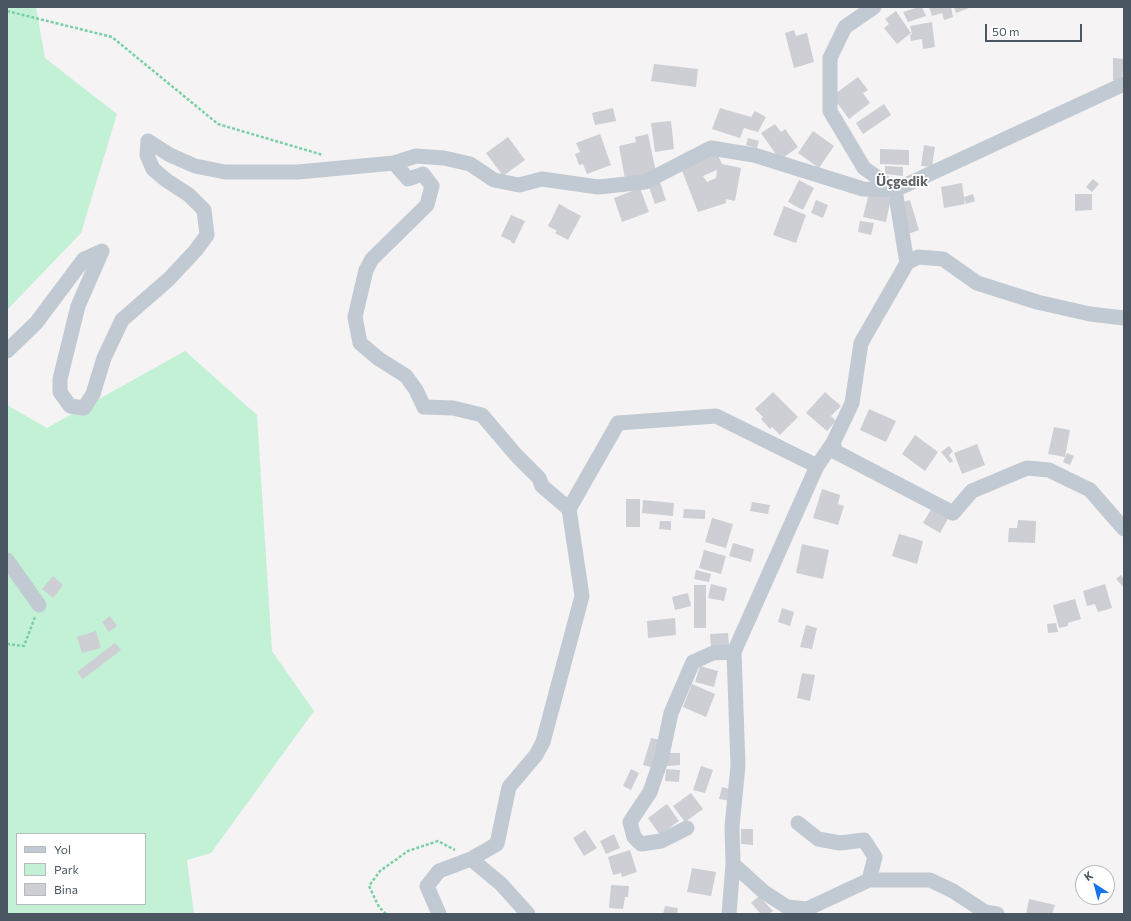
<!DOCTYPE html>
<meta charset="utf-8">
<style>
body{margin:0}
#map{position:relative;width:1131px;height:921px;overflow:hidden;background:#f5f3f3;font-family:Commissioner,sans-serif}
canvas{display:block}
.frame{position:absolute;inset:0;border:8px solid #4a5661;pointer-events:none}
.legend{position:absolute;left:16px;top:833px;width:130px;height:72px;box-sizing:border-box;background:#fff;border:1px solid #b7bbc0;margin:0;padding:5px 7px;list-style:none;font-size:12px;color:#4a5661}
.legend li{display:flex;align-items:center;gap:8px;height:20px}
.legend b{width:20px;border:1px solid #b7bbc0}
.north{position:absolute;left:1075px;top:865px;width:40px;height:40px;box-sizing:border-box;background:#fff;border:1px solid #b7bbc0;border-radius:50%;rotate:324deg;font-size:11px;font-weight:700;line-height:16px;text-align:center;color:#4a5661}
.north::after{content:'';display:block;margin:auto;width:14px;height:18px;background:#1a73e8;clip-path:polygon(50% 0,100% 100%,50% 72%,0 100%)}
.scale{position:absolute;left:985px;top:24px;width:97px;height:18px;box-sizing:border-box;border:2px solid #4a5661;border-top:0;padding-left:5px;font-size:12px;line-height:14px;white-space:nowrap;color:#4a5661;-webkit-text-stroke:3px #fff;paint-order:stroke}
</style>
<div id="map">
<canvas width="1131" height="921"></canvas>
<div class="frame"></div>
<ul class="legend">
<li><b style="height:5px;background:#c1cad2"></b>Yol</li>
<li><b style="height:11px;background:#c3f1d5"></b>Park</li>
<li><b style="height:11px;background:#cdcfd5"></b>Bina</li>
</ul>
<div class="north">K</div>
<div class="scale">50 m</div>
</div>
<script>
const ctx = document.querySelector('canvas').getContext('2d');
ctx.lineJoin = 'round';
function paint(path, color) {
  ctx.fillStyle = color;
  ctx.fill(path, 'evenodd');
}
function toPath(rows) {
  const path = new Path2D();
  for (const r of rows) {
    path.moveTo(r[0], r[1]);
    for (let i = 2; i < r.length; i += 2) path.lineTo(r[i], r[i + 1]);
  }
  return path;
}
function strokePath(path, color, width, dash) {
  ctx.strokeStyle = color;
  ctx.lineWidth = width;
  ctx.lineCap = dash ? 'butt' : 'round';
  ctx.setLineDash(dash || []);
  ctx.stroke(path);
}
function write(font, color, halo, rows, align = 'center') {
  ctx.font = font + ' Commissioner,sans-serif';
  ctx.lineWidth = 3.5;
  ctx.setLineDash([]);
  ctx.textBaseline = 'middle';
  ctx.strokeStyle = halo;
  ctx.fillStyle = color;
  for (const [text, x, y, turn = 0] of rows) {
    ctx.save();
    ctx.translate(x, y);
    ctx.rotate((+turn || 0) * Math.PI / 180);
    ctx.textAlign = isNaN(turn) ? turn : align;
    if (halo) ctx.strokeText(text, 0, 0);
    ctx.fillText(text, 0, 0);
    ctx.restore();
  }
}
paint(toPath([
 [7,7,36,7,45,58,117,114,81,233,7,310],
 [185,351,257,415,272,651,314,711,211,853,187,860,194,914,7,914,7,405,47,428],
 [17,834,145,834,145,904,17,904]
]), '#c3f1d5');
paint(toPath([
 [919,7,922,7,926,16,908,22,903,12],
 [929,7,951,7,953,17,944,20,942,13,932,16],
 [954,7,972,7,956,13],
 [896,11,911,33,897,44,884,28,889,24,885,19],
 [932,22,935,47,923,49,922,39,911,41,910,35,912,34,910,26],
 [794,30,796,36,807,33,814,62,794,68,785,33],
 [1113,58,1124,59,1122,81,1113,80],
 [654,64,698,69,696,87,651,81],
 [858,77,868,90,863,93,870,103,849,119,832,96],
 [884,104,891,115,863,134,856,123],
 [613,108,616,121,595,125,592,113],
 [720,108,751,117,755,111,766,117,758,132,744,128,740,138,712,129],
 [671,121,674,149,655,152,651,123],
 [775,124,781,132,785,129,798,147,780,160,761,133],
 [813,131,834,146,819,168,798,153],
 [600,134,611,165,587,174,583,164,579,165,575,154,580,152,576,143],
 [648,134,656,172,625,179,619,146,636,142,635,137],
 [508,137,525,160,503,176,486,153],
 [748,138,759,141,757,148,746,145],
 [924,145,935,147,932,167,921,166],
 [880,149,909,150,909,165,880,164],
 [716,151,722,164,741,168,735,201,726,199,726,203,698,212,681,168],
 [717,170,716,178,707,182,703,176],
 [885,166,903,167,903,176,885,174],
 [1093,179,1099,184,1092,192,1086,187],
 [799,180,814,188,803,210,788,202],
 [660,182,666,200,655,204,649,187],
 [962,183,965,204,944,208,941,187],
 [640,188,649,212,622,222,614,198],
 [869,193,891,198,886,222,863,217],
 [973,194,975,201,966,204,964,197],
 [1075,194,1092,194,1092,210,1075,211],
 [816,200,828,205,823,218,811,213],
 [910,200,919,230,908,234,899,203],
 [559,204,581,216,568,240,555,233,557,231,548,226],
 [784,206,806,215,796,243,773,235],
 [511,215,525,221,514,244,511,242,511,241,501,236],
 [860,221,874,223,871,235,858,232],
 [773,392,798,417,780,435,772,427,770,429,761,419,763,417,755,409],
 [825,392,841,406,831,416,836,421,827,431,806,413],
 [869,409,896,421,886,442,860,430],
 [1054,427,1070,430,1065,457,1048,454],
 [915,435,938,452,925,471,902,454],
 [977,444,985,465,962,474,954,453],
 [949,446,953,451,949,455,953,461,950,463,941,452],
 [1067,453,1074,456,1070,465,1063,462],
 [822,489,840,495,838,504,844,506,838,525,813,518],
 [626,499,640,499,640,527,626,527],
 [643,500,674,503,673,516,642,513],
 [752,502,770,505,768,514,750,511],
 [933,506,950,515,940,533,923,523],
 [684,509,705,510,705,519,683,518],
 [712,518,733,524,726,548,705,542],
 [1018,520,1036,521,1035,543,1008,542,1009,528,1017,528],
 [660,521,671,521,671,530,659,529],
 [899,534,923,541,917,564,892,556],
 [733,543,754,549,751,562,729,556],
 [802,544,829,550,823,579,796,573],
 [704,550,726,556,721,574,699,568],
 [696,570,711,574,709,582,694,579],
 [1121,575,1124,579,1124,588,1116,579],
 [53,576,63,585,53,598,42,589],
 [711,584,727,588,724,601,708,598],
 [1105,584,1112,608,1098,612,1095,604,1087,606,1083,591],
 [694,585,706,585,706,628,694,628],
 [688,593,691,606,675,610,672,597],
 [1075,599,1081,619,1068,623,1068,626,1059,628,1053,605],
 [782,608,794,612,790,626,778,622],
 [110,616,117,626,109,632,102,622],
 [675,618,676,635,648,638,647,621],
 [1056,623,1058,632,1048,633,1047,624],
 [806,625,817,628,812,649,800,647],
 [96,631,101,648,82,653,77,637],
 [728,633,729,645,711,647,710,634],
 [115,643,121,650,83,679,77,672],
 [700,666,718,671,714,687,695,682],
 [802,673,815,675,810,701,797,698],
 [692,684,715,694,706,717,683,707],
 [651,738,661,740,654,768,643,765],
 [666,753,680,753,680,765,667,766],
 [701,766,713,770,705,793,693,790],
 [631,769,639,773,631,790,623,786],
 [666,769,680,770,679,782,665,781],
 [722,787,733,790,730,801,719,799],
 [691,793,703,809,685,822,673,806],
 [667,804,679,821,660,835,648,818],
 [741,829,753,829,753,845,741,844],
 [585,830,597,848,584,856,573,838],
 [614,834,620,848,606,854,600,841],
 [630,850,637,872,622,877,621,873,613,875,608,857],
 [692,868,716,872,711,896,687,892],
 [611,885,629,886,628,897,625,897,623,909,609,908],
 [759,896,773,911,769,914,761,914,751,903],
 [1029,899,1055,905,1052,914,1026,914],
 [665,906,678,908,677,914,663,914]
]), '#cdcfd5');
strokePath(toPath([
 [7,11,112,37,218,124,323,155],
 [7,644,24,646,35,617],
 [386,914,379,907,369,886,380,871,408,851,438,841,455,850]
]), '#7ad0a6', 2.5, [3, 2]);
strokePath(toPath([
 [874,7,845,27,830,58,830,111,864,168,895,190,907,263],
 [394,163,416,156,444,158,470,164,494,180,519,185,542,179,598,187,645,182,711,148,754,155,863,189,895,190,1124,84],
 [7,351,36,323,84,259,102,251,78,306,60,379,60,392,70,406,84,408,93,394,104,358,122,320,169,279,196,250,207,235,204,210,189,195,166,180,153,169,147,155,148,141,170,155,195,166,225,172,298,172,394,163,408,179,423,174,432,186,427,205,372,259,366,270,355,317,360,343,379,359,406,376,416,390,424,407,453,408,482,415,516,455,539,478,542,486,569,509],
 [833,443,836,452,953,513,972,491,1027,468,1049,470,1090,490,1124,529],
 [817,466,833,443,852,403,861,343,907,263,918,257,943,259,977,283,1037,302,1090,314,1124,318],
 [7,560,39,605],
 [798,823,818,839,840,843,864,840,875,857,869,880],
 [687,828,661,841,641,844,634,837,630,822,650,792,661,760,671,713,693,662,713,653,734,652],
 [471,859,501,884,528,914],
 [733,864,764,892,787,907,807,909,869,880,930,880,953,891,985,912,997,914],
 [439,914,427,886,439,871,471,859,497,844,509,787,536,755,543,742,582,596,569,509,618,423,716,416,817,466,734,652,738,766,732,826,733,864,729,914]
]), '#c1cad2', 15);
write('bold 14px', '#5f6368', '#fff', [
 ["Üçgedik",902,181]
]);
</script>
